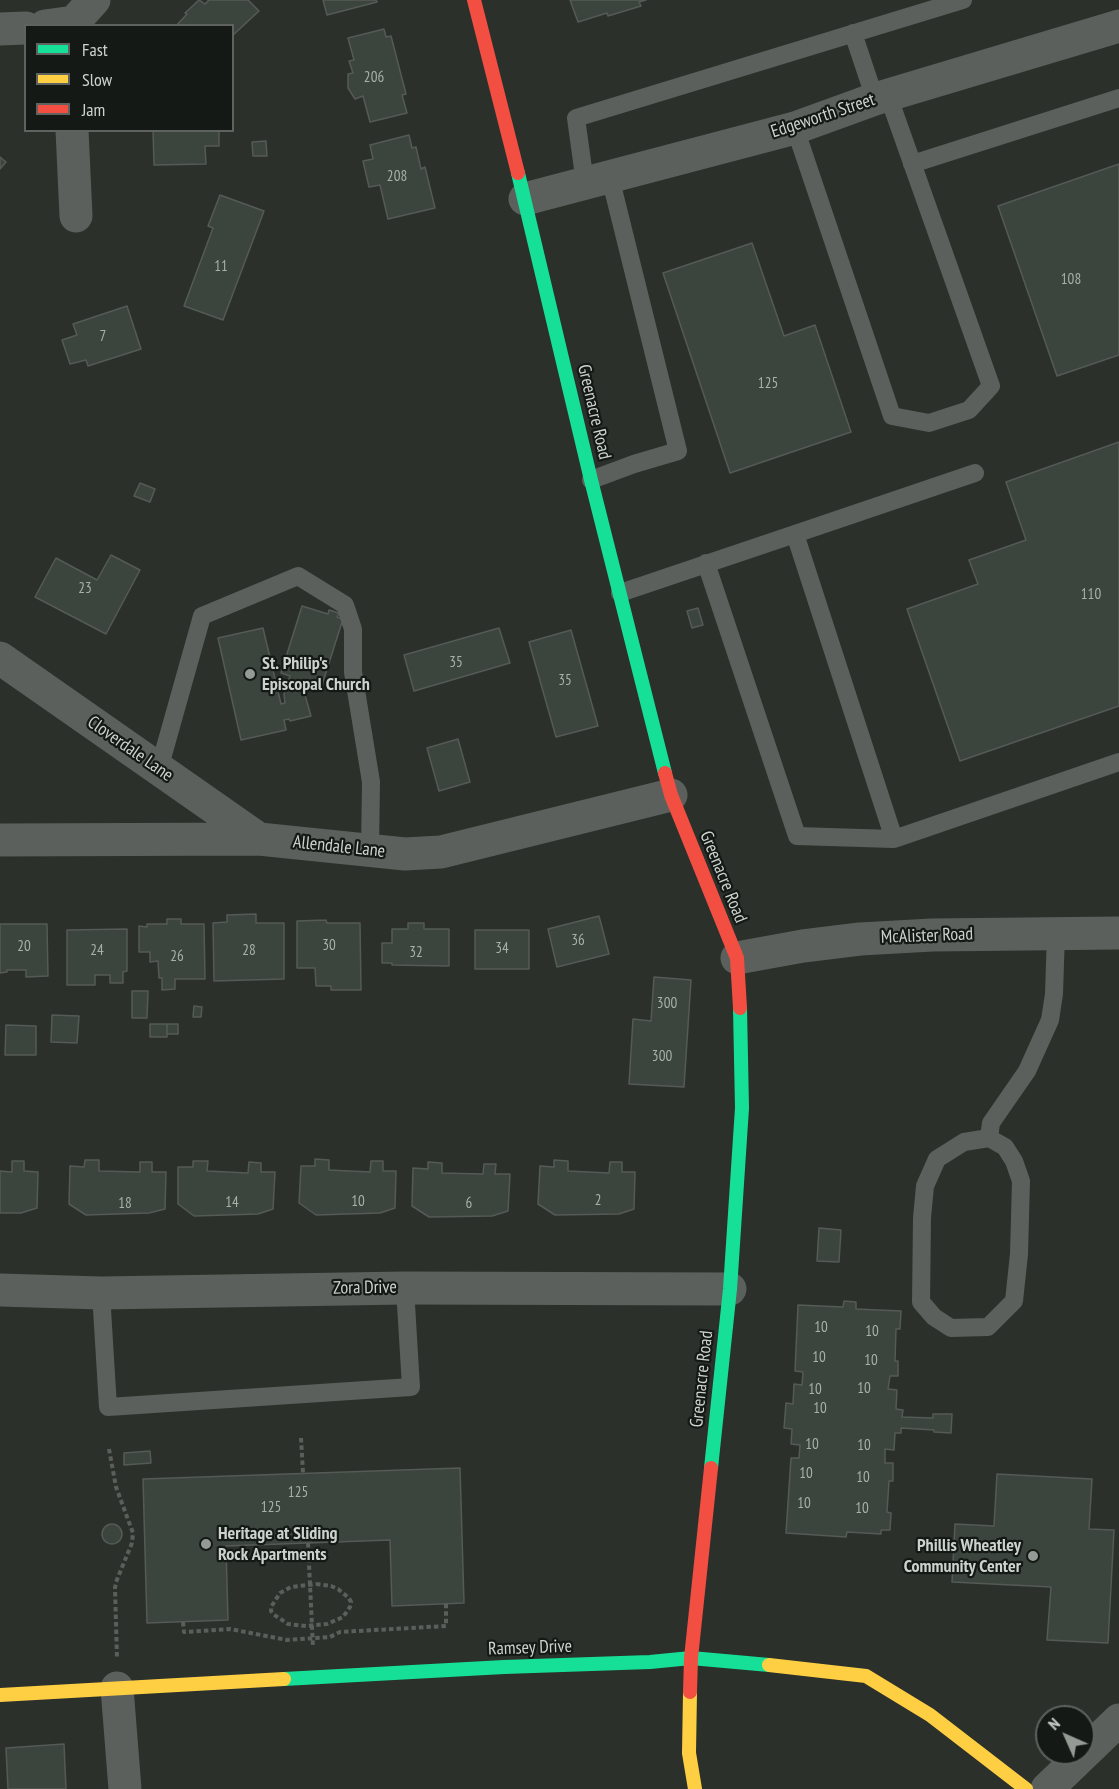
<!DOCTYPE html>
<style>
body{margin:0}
#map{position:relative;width:1119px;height:1789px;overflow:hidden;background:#2b302b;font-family:"PT Sans Narrow",sans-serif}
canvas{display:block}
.legend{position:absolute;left:24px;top:24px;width:210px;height:108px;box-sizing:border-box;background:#141915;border:2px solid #5e635f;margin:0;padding:8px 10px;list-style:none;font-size:18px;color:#ccd3cd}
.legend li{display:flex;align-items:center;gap:12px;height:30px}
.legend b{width:30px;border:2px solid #5e635f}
.north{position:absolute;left:1035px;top:1705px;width:60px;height:60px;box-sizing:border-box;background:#141915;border:2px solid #5e635f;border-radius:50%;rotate:315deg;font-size:16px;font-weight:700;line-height:24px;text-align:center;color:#ccd3cd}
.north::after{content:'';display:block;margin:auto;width:21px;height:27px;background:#949a94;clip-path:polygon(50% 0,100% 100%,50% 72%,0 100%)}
</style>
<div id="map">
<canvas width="1119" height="1789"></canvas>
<ul class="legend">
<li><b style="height:8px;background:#16e098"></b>Fast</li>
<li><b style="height:8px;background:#ffcf43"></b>Slow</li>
<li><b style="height:8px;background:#f24e42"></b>Jam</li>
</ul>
<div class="north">N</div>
</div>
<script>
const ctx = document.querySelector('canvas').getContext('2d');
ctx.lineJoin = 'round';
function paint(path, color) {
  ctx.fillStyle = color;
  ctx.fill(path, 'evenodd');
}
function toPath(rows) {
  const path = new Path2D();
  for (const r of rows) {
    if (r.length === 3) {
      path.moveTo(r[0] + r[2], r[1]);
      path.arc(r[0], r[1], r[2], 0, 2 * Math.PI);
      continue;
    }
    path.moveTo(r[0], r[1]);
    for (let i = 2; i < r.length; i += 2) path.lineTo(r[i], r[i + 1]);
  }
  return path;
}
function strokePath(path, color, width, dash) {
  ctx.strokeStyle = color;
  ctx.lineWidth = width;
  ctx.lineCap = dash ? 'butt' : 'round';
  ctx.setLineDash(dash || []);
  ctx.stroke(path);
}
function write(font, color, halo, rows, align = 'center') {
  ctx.font = font + ' "PT Sans Narrow",sans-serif';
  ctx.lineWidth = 4.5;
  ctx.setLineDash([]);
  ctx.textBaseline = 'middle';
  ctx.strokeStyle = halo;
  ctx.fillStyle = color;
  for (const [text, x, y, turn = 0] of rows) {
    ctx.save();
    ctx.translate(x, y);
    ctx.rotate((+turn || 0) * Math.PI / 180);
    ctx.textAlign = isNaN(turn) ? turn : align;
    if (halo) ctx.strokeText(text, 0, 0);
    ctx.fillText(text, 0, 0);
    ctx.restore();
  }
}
const building = toPath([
 [199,0,205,4,209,0,248,0,259,11,232,36,232,26,176,26,187,14,185,13,199,0],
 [323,0,376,0,377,2,327,15,323,0],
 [570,0,646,0,639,2,641,6,608,16,607,13,578,22,570,0],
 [384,29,386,37,391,36,406,94,402,95,407,113,370,122,363,96,355,99,348,88,348,74,353,73,349,61,354,60,348,38,384,29],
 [153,130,219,130,219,146,205,146,206,164,154,165,153,130],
 [409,135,412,148,416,147,421,169,425,167,435,208,388,219,380,185,369,187,363,161,373,159,370,145,409,135],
 [266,141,267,156,253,156,252,142,266,141],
 [0,157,6,162,0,169,0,157],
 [1119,164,1119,355,1057,376,998,206,1119,164],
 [220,195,264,211,223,320,184,306,213,228,208,226,220,195],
 [752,243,784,336,815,325,851,432,730,473,663,273,752,243],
 [127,306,141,349,88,366,86,360,70,364,62,340,77,335,73,324,127,306],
 [1119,442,1119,706,960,761,907,609,978,584,969,560,1026,540,1006,482,1119,442],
 [140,483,155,489,150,502,134,496,140,483],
 [111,555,140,570,106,634,35,597,56,558,97,580,111,555],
 [302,606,328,614,329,610,339,613,337,617,343,619,322,685,309,681,305,695,311,716,290,721,289,719,284,720,286,730,241,740,218,638,263,628,281,704,285,703,284,694,290,676,281,673,302,606],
 [698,608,703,625,692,628,687,611,698,608],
 [499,628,510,663,414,691,404,655,499,628],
 [571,630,598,726,556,737,529,642,571,630],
 [458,739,470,782,439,791,427,748,458,739],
 [256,914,256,923,284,923,284,979,214,981,213,923,227,922,227,915,256,914],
 [599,916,609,954,557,967,548,929,599,916],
 [167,919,181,919,181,924,204,924,205,979,175,979,175,989,162,990,162,978,159,978,158,961,150,962,150,952,139,952,139,926,147,927,147,924,167,924,167,919],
 [326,920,327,923,360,923,361,990,331,990,331,986,316,986,315,968,297,968,297,921,326,920],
 [408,923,424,923,424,929,449,929,449,966,392,965,392,963,382,963,382,943,392,943,392,929,408,929,408,923],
 [0,924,47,924,48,976,26,977,26,970,7,970,7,972,0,973,0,924],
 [127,929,127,971,123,972,123,983,110,983,110,975,95,975,95,985,67,985,67,930,127,929],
 [475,930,529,930,529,969,475,969,475,930],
 [654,977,691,980,684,1087,629,1084,633,1019,651,1021,654,977],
 [132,991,148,991,147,1018,132,1018,132,991],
 [194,1006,202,1007,201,1017,193,1017,194,1006],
 [52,1015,79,1016,77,1043,51,1042,52,1015],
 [150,1024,167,1024,167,1037,150,1037,150,1024],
 [167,1024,178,1024,178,1034,167,1034,167,1024],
 [6,1025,36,1026,36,1055,5,1055,6,1025],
 [315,1159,329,1160,329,1170,370,1172,371,1161,383,1161,383,1171,396,1171,395,1208,380,1213,316,1215,299,1203,301,1166,315,1166,315,1159],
 [85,1160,99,1160,99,1171,140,1172,140,1162,152,1162,152,1172,166,1172,165,1209,149,1213,86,1215,69,1204,70,1166,84,1167,85,1160],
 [554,1160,568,1161,568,1171,609,1173,610,1162,622,1162,622,1172,635,1172,634,1209,619,1214,555,1215,538,1204,540,1166,554,1167,554,1160],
 [12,1161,24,1161,24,1171,38,1172,37,1208,21,1213,0,1213,0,1171,12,1172,12,1161],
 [193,1161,208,1161,207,1171,248,1173,249,1162,261,1163,261,1172,275,1172,273,1209,258,1214,194,1216,178,1204,178,1167,193,1167,193,1161],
 [428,1162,442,1163,442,1173,483,1174,484,1164,496,1164,495,1174,510,1174,508,1211,492,1216,429,1217,412,1206,413,1168,428,1169,428,1162],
 [819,1228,841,1230,839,1262,817,1261,819,1228],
 [844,1301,856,1302,856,1309,901,1311,900,1329,896,1329,895,1361,898,1361,898,1376,890,1376,888,1389,897,1390,896,1409,903,1410,902,1417,933,1418,933,1414,952,1414,951,1433,934,1432,934,1430,901,1428,901,1433,895,1433,894,1450,885,1449,885,1463,893,1463,893,1481,889,1481,887,1512,891,1513,890,1530,881,1530,881,1534,847,1532,846,1537,786,1533,791,1458,799,1458,800,1445,791,1444,792,1429,784,1428,786,1403,793,1404,794,1384,802,1385,803,1372,795,1371,798,1305,843,1307,844,1301],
 [150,1451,151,1463,124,1465,124,1453,150,1451],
 [460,1468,464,1603,392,1606,390,1540,226,1546,228,1620,147,1623,143,1479,460,1468],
 [997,1474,1092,1479,1089,1529,1114,1530,1108,1643,1047,1640,1051,1587,952,1582,955,1524,994,1526,997,1474],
 [112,1534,10],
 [64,1744,66,1789,8,1789,6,1748,64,1744]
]);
paint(building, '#3c453d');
strokePath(building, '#555a56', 1.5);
strokePath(toPath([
 [301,1438,303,1473],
 [109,1449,116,1487,133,1533,132,1543,116,1582,115,1588,117,1658],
 [308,1543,313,1647],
 [316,1584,331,1586,338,1589,349,1598,351,1602,350,1607,343,1617,327,1624,306,1626,288,1624,273,1614,271,1611,271,1607,280,1593,291,1587,316,1584],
 [183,1622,184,1632,230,1629,287,1640,300,1639,330,1637,340,1632,446,1626,446,1604]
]), '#5b5f5b', 4, [4.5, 3]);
strokePath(toPath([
 [853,33,875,99],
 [795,128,892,416,929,423,969,410,991,386,888,95],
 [912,164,1119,98],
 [585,183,576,118,963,0],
 [591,480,634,464,678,451,610,177],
 [795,534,975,473],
 [706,563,797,836,894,839],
 [620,593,795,534,894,839,1119,762],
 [159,769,202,616,298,576,345,605,353,629,353,672,371,782,370,850],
 [989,1138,1005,1147,1014,1161,1021,1181,1019,1254,1014,1301,988,1327,951,1328,934,1317,921,1302,922,1218,925,1186,937,1159,964,1142,989,1138,991,1123,1027,1071,1050,1020,1054,994,1056,933],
 [101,1293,108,1407,411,1387,405,1288]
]), '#5c605c', 18);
strokePath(toPath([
 [45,26,74,22,94,0],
 [0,29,26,28],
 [72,130,76,216],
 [525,199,795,128,875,99,1119,26],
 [0,658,259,839],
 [0,840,259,839,405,854,441,852,671,795],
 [737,958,803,946,860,939,932,935,1119,933],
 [0,1290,101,1293,405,1288,730,1289],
 [117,1688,125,1789],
 [1047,1789,1119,1720]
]), '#5c605c', 33);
strokePath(toPath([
 [518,173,591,480,665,773],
 [711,1468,730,1289,742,1108,740,1008],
 [284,1679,504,1667,650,1662,691,1658,769,1665]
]), '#16e098', 14);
strokePath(toPath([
 [769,1665,866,1676,930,1715,1026,1789],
 [690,1692,689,1753,695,1789],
 [0,1695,284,1679]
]), '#ffcf43', 14);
strokePath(toPath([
 [474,0,518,173],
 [665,773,671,795,737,958,740,1008],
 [690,1692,691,1658,711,1468]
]), '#f24e42', 14);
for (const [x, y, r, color] of [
 [250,674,6,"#949a94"],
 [206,1544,6,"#949a94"],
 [1033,1556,6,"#949a94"]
]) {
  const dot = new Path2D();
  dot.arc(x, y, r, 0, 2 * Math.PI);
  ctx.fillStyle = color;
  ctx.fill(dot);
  strokePath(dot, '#141915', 2);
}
write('15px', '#a8b0a9', null, [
 ["206",374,78],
 ["208",397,177],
 ["11",221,267],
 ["108",1071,280],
 ["7",103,337],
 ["125",768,384],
 ["23",85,589],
 ["110",1091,595],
 ["35",456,663],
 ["35",565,681],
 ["36",578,941],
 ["30",329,946],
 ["20",24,947],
 ["34",502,949],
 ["24",97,951],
 ["28",249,951],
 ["32",416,953],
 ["26",177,957],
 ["300",667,1004],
 ["300",662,1057],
 ["2",598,1201],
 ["10",358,1202],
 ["14",232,1203],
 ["18",125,1204],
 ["6",469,1204],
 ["10",821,1328],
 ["10",872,1332],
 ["10",819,1358],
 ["10",871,1361],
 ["10",864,1389],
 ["10",815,1390],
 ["10",820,1409],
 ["10",812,1445],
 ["10",864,1446],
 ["10",806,1474],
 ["10",863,1478],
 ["125",298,1493],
 ["10",804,1504],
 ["125",271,1508],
 ["10",862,1509]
]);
write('18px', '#ccd3cd', '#141915', [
 ["Edgeworth Street",823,116,-18],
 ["Greenacre Road",594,412,77],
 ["Cloverdale Lane",130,749,35],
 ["Allendale Lane",339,847,6],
 ["Greenacre Road",723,877,68],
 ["McAlister Road",927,936,-2],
 ["Zora Drive",365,1288,-1],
 ["Greenacre Road",702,1379,-84],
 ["Ramsey Drive",530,1648,-2]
]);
write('bold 18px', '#ccd3cd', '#141915', [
 ["St. Philip's",262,664],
 ["Episcopal Church",262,685],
 ["Heritage at Sliding",218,1534],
 ["Rock Apartments",218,1555],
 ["Phillis Wheatley",1021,1546,"right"],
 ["Community Center",1021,1567,"right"]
], 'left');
</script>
